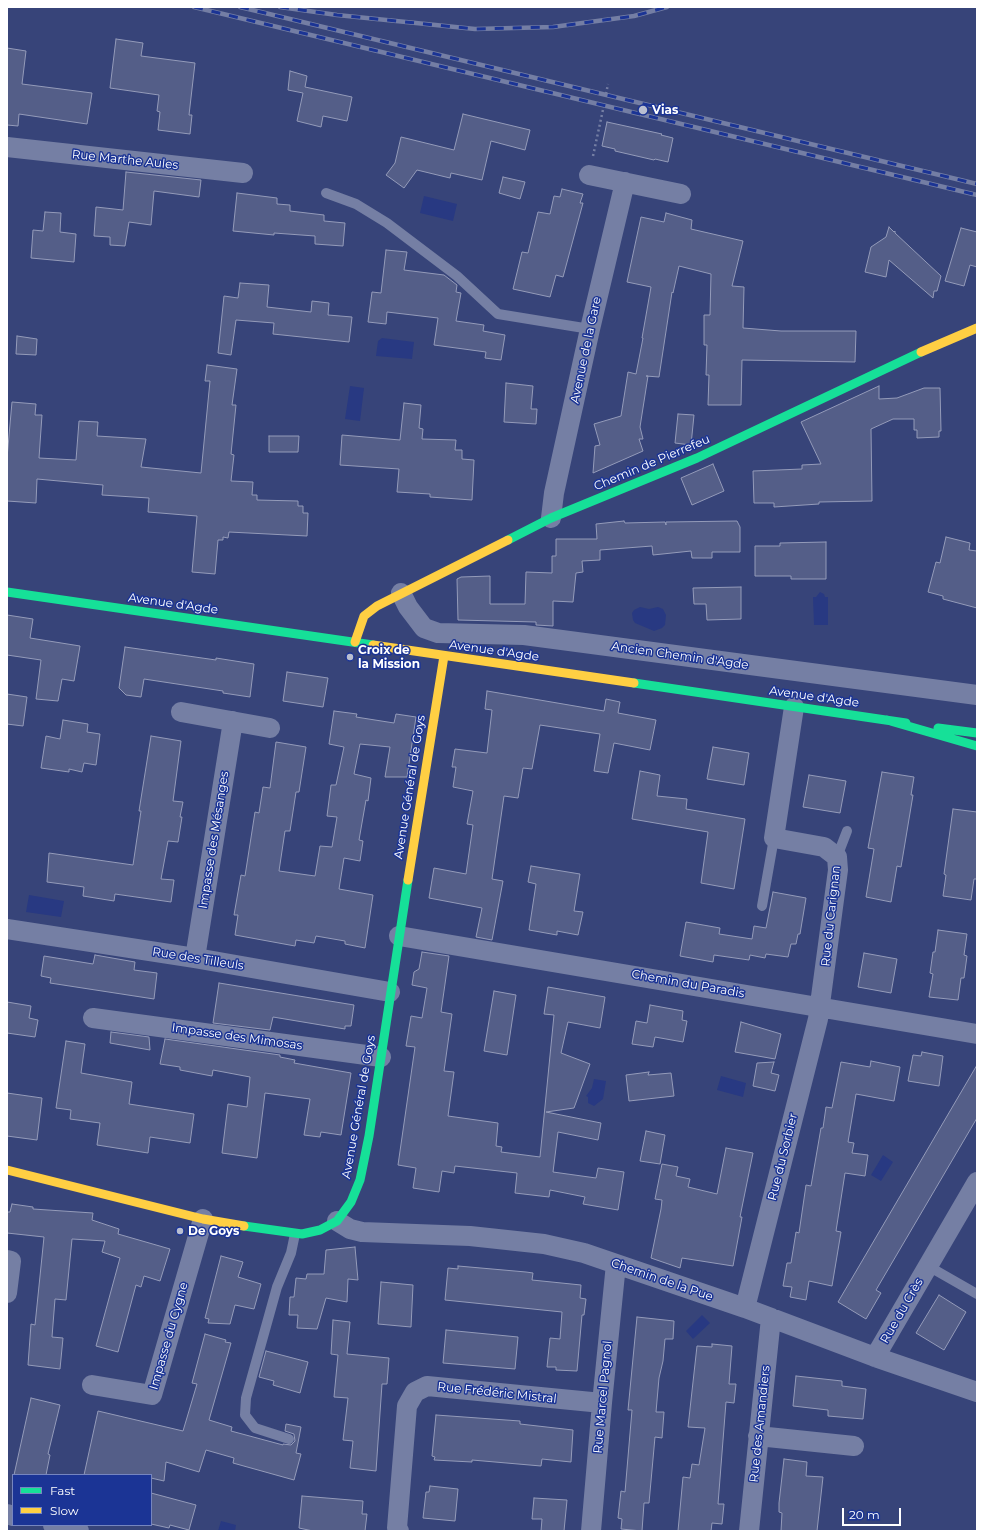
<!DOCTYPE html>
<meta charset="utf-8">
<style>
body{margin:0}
#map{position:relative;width:984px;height:1538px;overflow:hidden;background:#374479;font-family:Montserrat,sans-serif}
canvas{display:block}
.frame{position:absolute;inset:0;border:8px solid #fff;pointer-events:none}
.legend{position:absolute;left:12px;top:1474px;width:140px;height:52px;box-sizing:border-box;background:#1b3495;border:1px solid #7685bf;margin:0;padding:5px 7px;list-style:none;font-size:12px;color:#fff}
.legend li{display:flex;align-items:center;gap:8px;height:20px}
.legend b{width:20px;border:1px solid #7685bf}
.scale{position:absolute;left:842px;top:1508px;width:59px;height:18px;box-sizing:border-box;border:2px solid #fff;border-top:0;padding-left:5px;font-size:12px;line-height:14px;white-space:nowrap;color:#fff;-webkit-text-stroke:3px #1b3495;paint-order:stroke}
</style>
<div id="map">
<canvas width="984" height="1538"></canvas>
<div class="frame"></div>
<ul class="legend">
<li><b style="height:5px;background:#16e098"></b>Fast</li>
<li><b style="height:5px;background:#ffcf43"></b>Slow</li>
</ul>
<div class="scale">20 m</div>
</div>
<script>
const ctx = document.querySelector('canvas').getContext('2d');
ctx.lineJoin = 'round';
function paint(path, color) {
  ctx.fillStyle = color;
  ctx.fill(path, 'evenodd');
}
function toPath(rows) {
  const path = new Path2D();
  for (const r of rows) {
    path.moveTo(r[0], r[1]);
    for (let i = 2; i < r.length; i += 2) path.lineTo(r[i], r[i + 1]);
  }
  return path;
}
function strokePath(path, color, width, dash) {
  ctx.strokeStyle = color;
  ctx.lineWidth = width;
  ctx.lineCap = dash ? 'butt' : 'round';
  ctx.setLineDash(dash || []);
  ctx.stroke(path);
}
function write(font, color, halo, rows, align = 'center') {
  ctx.font = font + ' Montserrat,sans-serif';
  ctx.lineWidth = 3;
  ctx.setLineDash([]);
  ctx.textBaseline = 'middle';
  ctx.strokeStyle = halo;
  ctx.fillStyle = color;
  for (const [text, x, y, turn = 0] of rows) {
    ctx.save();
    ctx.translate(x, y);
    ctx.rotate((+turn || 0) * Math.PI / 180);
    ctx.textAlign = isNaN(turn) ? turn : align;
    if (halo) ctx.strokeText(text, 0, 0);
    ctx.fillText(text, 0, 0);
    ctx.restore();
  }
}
paint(toPath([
 [424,196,457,204,453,221,420,213],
 [382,338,414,342,412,359,376,356,378,341],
 [350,386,364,388,360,421,345,419],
 [820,592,824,594,825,597,828,597,828,625,814,625,813,597,816,597],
 [640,607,649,609,658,607,663,609,666,615,665,625,662,628,654,631,635,623,633,620,632,613,634,610],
 [29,895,64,901,61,917,26,912],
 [721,1076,746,1083,743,1097,717,1090],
 [594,1079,606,1081,603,1099,594,1106,588,1103,588,1097,586,1096,592,1088],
 [883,1155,893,1162,881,1181,871,1175],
 [702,1315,710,1323,693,1339,686,1331],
 [221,1521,236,1525,235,1531,218,1531]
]), '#283982');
const building = toPath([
 [116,39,143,43,141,56,195,63,189,115,192,115,190,134,158,130,160,112,157,111,159,95,110,88,116,39],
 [7,48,26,51,22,84,92,93,87,124,19,114,18,126,7,125,7,48],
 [290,71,307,76,305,87,352,97,347,121,323,116,321,127,297,121,303,93,288,90,290,71],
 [463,114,530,130,525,150,491,141,482,180,451,173,450,178,417,170,404,188,386,175,395,163,401,137,454,150,463,114],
 [607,122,662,134,661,135,673,138,668,162,655,159,654,160,615,151,615,149,602,146,607,122],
 [126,172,201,180,199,197,154,191,151,225,129,222,125,246,110,245,110,237,94,236,96,207,123,210,126,172],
 [503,177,525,182,520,199,499,193,503,177],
 [562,189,583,194,580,203,583,203,563,277,556,275,550,297,513,289,522,252,528,253,538,212,550,214,554,196,560,197,562,189],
 [237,193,277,198,277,204,290,205,290,211,324,215,324,221,345,223,343,246,315,244,315,236,274,233,274,235,233,231,237,193],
 [45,212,61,213,60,232,76,234,74,262,31,258,33,230,43,231,45,212],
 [666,213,692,220,691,229,743,241,732,286,744,287,743,328,781,331,856,331,855,362,742,360,741,405,708,405,709,375,706,375,707,345,704,345,704,315,710,315,711,274,679,266,673,293,672,292,659,377,646,376,648,376,640,427,643,439,639,439,643,451,593,473,595,446,600,445,594,424,621,416,628,372,636,374,643,338,642,338,651,287,627,282,641,217,664,222,666,213],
 [889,227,894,232,895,231,895,233,941,276,937,291,934,291,933,298,889,260,886,277,865,272,871,247,886,237,889,227],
 [961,228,977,232,977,267,970,265,964,286,945,281,961,228],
 [386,250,407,252,404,270,444,275,457,285,456,292,461,293,456,321,484,325,483,331,505,335,501,360,485,358,486,352,434,345,438,318,387,312,386,324,368,322,372,292,381,293,386,250],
 [240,283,269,285,267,307,311,312,312,301,329,303,328,315,352,317,349,342,273,334,274,323,236,320,231,355,218,353,224,296,238,298,240,283],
 [17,336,37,339,36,355,16,354,17,336],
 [207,365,237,369,232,405,236,405,231,454,234,455,231,481,253,482,252,495,257,495,257,500,298,501,298,506,303,506,303,513,308,513,307,536,229,532,228,538,223,537,223,540,218,540,215,574,192,572,197,516,148,512,149,498,102,495,103,485,37,479,36,503,7,501,7,458,12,402,36,404,35,415,42,415,39,458,76,460,79,421,98,422,97,436,146,439,141,467,201,473,210,381,205,381,207,365],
 [506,383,533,386,531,409,537,409,536,424,504,422,506,383],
 [879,386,879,399,897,398,924,388,940,388,941,431,939,431,939,437,917,438,917,430,914,430,914,419,893,419,871,429,872,501,819,502,819,504,774,507,774,503,754,503,753,471,802,469,802,465,821,464,801,422,879,386],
 [404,403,421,405,419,428,423,429,422,439,456,440,455,450,462,450,462,459,474,460,472,500,430,497,430,494,397,492,399,469,340,465,342,435,400,440,404,403],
 [678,414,694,415,691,445,675,443,678,414],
 [269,436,299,436,298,452,269,452,269,436],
 [713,464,724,491,692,505,681,478,713,464],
 [624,521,625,523,665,522,666,525,666,522,737,521,740,527,740,552,712,552,712,558,692,558,691,551,653,555,652,546,600,550,600,560,582,561,583,572,576,573,573,602,553,601,553,626,536,625,536,622,458,620,457,579,461,577,490,576,490,604,525,604,526,572,552,573,552,556,556,556,556,539,597,539,596,524,624,521],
 [946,537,970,543,969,550,977,551,977,608,943,599,943,596,928,592,936,562,940,563,946,537],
 [826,542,826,579,791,579,791,576,755,576,755,546,780,546,780,543,826,542],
 [741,587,741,619,707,620,706,604,694,604,693,588,741,587],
 [7,615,33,619,30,638,80,646,74,681,62,679,58,701,36,699,41,660,7,655,7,615],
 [125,647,216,660,216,658,254,664,250,697,223,693,223,691,144,679,141,697,126,695,119,688,125,647],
 [287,672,328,678,323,707,283,701,287,672],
 [487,691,604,711,606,699,620,702,618,713,656,720,650,750,614,743,608,773,594,771,600,734,540,725,532,769,523,768,518,798,504,796,492,879,503,881,492,940,476,937,482,908,429,898,434,868,466,874,473,825,467,824,473,791,453,787,456,767,452,767,455,749,487,753,492,710,485,709,487,691],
 [7,694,27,697,23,726,7,724,7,694],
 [334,711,357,714,356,717,394,723,396,714,416,717,407,777,385,777,390,747,360,744,354,774,371,778,368,801,366,800,359,840,363,841,360,861,344,858,339,889,373,895,365,948,345,944,345,941,316,936,314,943,296,940,295,946,235,935,238,915,234,915,241,875,245,876,255,812,259,813,263,787,270,788,276,742,306,747,299,792,296,792,290,831,285,831,279,871,315,876,320,846,332,847,337,817,327,816,331,785,336,785,344,747,329,744,334,711],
 [63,720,88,724,87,732,100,734,96,765,84,763,82,772,69,769,69,772,41,768,46,736,60,739,63,720],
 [151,736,181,741,173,801,183,802,180,817,182,817,178,842,168,841,161,879,174,880,171,902,115,894,114,901,83,896,84,887,47,882,49,853,133,865,141,811,139,811,151,736],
 [713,747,749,753,744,785,707,779,713,747],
 [640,771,660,775,657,796,687,799,686,809,745,819,734,889,701,883,708,832,632,819,640,771],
 [882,772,914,777,911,795,913,795,901,867,897,866,891,902,866,897,874,849,868,848,882,772],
 [809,775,846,781,840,813,803,807,809,775],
 [953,809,977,812,977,879,974,879,971,900,943,896,946,875,944,874,953,809],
 [531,866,580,874,574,911,583,912,578,935,557,931,557,935,529,930,536,884,528,882,531,866],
 [773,892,806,898,800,934,798,934,796,944,791,944,788,957,766,954,765,958,750,955,749,960,714,955,713,962,680,956,686,922,720,928,719,934,752,939,754,926,766,928,773,892],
 [938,930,967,934,964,955,967,956,964,978,961,978,958,1000,929,997,933,974,930,973,933,952,935,952,938,930],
 [422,952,449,956,441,1012,452,1014,444,1071,454,1072,448,1116,498,1123,496,1146,502,1147,501,1152,540,1157,554,1015,544,1014,548,987,605,997,600,1028,568,1022,561,1053,590,1064,574,1108,546,1112,601,1123,598,1140,558,1132,553,1172,596,1178,598,1168,624,1172,618,1210,583,1204,585,1197,550,1190,549,1197,515,1193,517,1173,455,1166,454,1173,442,1171,439,1192,413,1188,416,1168,398,1165,415,1047,406,1046,411,1016,422,1018,427,988,412,985,414,972,419,969,422,952],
 [864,953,897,959,891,993,858,987,864,953],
 [95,955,135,962,134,970,157,973,154,999,50,983,51,978,41,976,44,956,93,964,95,955],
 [219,983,354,1005,351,1026,345,1026,345,1029,273,1017,270,1030,213,1023,219,983],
 [494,991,516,995,507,1055,484,1051,494,991],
 [7,1002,31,1006,29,1018,38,1020,35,1037,7,1033,7,1002],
 [650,1005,683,1011,682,1020,687,1021,683,1042,655,1037,653,1047,632,1044,636,1021,647,1023,650,1005],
 [741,1022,781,1034,775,1059,735,1052,741,1022],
 [111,1032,149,1037,150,1050,110,1043,111,1032],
 [165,1039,280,1055,280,1057,295,1060,294,1063,351,1073,341,1135,321,1132,320,1137,304,1135,310,1099,265,1093,257,1158,222,1153,228,1104,247,1107,250,1077,213,1070,212,1076,180,1070,180,1067,160,1064,165,1039],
 [66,1041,85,1044,81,1073,132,1082,129,1104,194,1114,190,1143,150,1137,148,1153,97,1145,100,1123,70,1119,71,1110,56,1108,66,1041],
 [922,1052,943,1056,939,1086,908,1081,913,1055,921,1056,922,1052],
 [871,1061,900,1067,894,1101,856,1094,848,1142,854,1143,852,1153,868,1155,865,1176,845,1173,836,1231,841,1232,832,1286,809,1281,806,1300,790,1297,792,1287,783,1286,787,1263,791,1263,796,1232,799,1233,806,1185,811,1186,821,1128,823,1128,826,1107,832,1108,841,1062,870,1067,871,1061],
 [774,1062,771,1073,779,1075,775,1091,753,1086,757,1063,774,1062],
 [977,1065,977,1118,876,1290,881,1293,866,1319,838,1302,977,1065],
 [649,1072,648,1075,671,1073,674,1096,629,1101,626,1075,649,1072],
 [7,1093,42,1098,37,1140,7,1136,7,1093],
 [646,1131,665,1135,660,1164,640,1161,646,1131],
 [726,1148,753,1153,740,1217,742,1217,733,1266,682,1258,680,1268,651,1258,661,1209,662,1200,655,1199,662,1164,678,1167,676,1176,690,1179,688,1187,717,1194,726,1148],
 [12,1204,33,1207,33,1209,93,1213,92,1220,119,1229,118,1234,170,1249,160,1281,144,1276,141,1287,136,1285,118,1352,96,1346,120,1258,102,1252,105,1241,72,1239,66,1300,55,1299,52,1337,63,1338,60,1369,28,1365,31,1324,35,1325,44,1237,7,1233,7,1212,10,1212,12,1204],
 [355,1247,358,1280,348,1279,347,1302,326,1298,317,1329,297,1328,298,1315,289,1315,290,1297,294,1297,296,1278,306,1279,307,1274,324,1274,326,1250,355,1247],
 [221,1256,243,1262,238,1277,261,1284,254,1309,235,1305,230,1324,208,1323,209,1319,205,1318,221,1256],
 [458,1266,526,1272,533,1273,532,1280,581,1285,580,1298,586,1299,584,1315,582,1315,577,1371,556,1370,556,1367,547,1367,550,1338,560,1339,562,1312,445,1300,448,1268,458,1269,458,1266],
 [381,1282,413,1285,411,1327,378,1324,381,1282],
 [939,1295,966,1312,944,1350,916,1333,939,1295],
 [637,1317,674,1321,673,1339,665,1339,663,1361,659,1378,656,1412,664,1412,662,1438,655,1437,649,1503,644,1503,642,1531,621,1529,622,1519,618,1518,621,1491,625,1492,632,1410,628,1410,637,1317],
 [333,1320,350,1322,347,1354,389,1358,387,1384,382,1384,376,1471,350,1468,353,1441,343,1440,348,1398,334,1397,338,1355,331,1354,333,1320],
 [446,1330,518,1337,515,1369,443,1363,446,1330],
 [205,1334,226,1340,225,1342,231,1343,209,1420,232,1427,231,1431,283,1445,283,1444,291,1445,295,1441,294,1434,285,1431,286,1424,301,1427,296,1453,301,1454,294,1480,233,1463,234,1458,206,1450,199,1472,166,1462,164,1481,151,1478,151,1475,84,1475,98,1411,183,1431,197,1384,192,1383,205,1334],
 [712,1344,732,1346,729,1384,736,1384,734,1403,726,1402,718,1504,724,1504,722,1524,712,1523,711,1531,678,1531,683,1477,690,1478,692,1464,699,1465,705,1428,688,1427,697,1346,712,1347,712,1344],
 [266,1351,308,1362,300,1393,273,1385,274,1381,259,1377,266,1351],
 [796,1376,842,1381,842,1386,866,1389,863,1419,828,1416,828,1410,793,1406,796,1376],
 [31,1398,60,1405,48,1454,50,1455,46,1475,14,1475,31,1398],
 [436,1415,520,1421,520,1424,573,1430,571,1462,542,1459,541,1466,472,1460,472,1462,434,1460,435,1457,432,1456,436,1415],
 [784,1459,807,1462,806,1476,823,1477,817,1531,781,1531,782,1513,779,1512,779,1503,784,1459],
 [430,1486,458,1489,455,1521,423,1518,426,1492,429,1492,430,1486],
 [151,1493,196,1505,189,1530,170,1525,169,1528,151,1524,151,1493],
 [302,1496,363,1501,362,1514,367,1514,365,1531,313,1531,299,1528,302,1496],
 [534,1498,567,1500,564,1531,541,1531,542,1519,532,1519,534,1498]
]);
paint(building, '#545e88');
strokePath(building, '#949bb9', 1);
strokePath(toPath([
 [606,94,608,84],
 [593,156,604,105]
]), '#757fa4', 2.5, [2, 3]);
strokePath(toPath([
 [326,193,356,204,387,223,457,276,498,314,590,329],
 [837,857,847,831],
 [762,906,774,838],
 [928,1266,977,1294],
 [289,1439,255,1428,245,1415,246,1398,277,1287,291,1253,295,1234]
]), '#757fa4', 10);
strokePath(toPath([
 [7,147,243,173],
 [589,175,681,194],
 [551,518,554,493,590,329,625,182],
 [401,593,408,607,424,628,438,633,524,635,977,695],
 [181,712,270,728],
 [7,929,195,958,390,992],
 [399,936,977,1034],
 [195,958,233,721],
 [93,1018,381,1057],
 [337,1221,350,1229,362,1232,470,1236,544,1244,584,1253,745,1308,875,1357,977,1392],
 [7,1260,11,1261,7,1293],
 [745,1308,818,1019,838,870,837,857,824,847,774,838,794,707],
 [875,1357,977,1182],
 [92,1385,152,1395,203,1219],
 [758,1436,854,1446],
 [7,1514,13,1516],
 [53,1525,79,1531],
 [399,1531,397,1528,407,1406,415,1392,427,1386,602,1403],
 [591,1531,602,1403,616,1264],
 [749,1531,771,1318]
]), '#757fa4', 20);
strokePath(toPath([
 [508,540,551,518,697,458,921,352],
 [7,592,373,645],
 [634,683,906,723],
 [887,720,977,746],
 [938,728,977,733],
 [244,1226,302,1234,320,1230,337,1221,351,1202,360,1180,369,1136,408,880]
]), '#16e098', 9);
strokePath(toPath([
 [921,352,977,328],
 [355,642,364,616,377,606,508,540],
 [373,645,634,683],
 [408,880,444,656],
 [7,1170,203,1219,244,1226]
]), '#ffcf43', 9);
const rail = toPath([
 [194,7,977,195],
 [240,7,977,184],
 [280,7,337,15,475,29,553,27,634,16,667,7]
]);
strokePath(rail, '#747ea4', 4.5);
strokePath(rail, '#1b3495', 3, [9]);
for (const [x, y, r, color] of [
 [643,110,5,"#b9bed0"],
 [350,657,4,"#b9bed0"],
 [180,1231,4,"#b9bed0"]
]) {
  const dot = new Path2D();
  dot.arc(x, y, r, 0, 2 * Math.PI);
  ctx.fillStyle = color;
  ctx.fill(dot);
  strokePath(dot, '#1b3495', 1.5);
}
write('bold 12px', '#fff', '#1b3495', [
 ["Vias",652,110],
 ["Croix de",358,650],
 ["la Mission",358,664],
 ["De Goys",188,1231]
], 'left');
write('12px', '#fff', '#1b3495', [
 ["Rue Marthe Aules",125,160,6],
 ["Avenue de la Gare",586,350,-78],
 ["Chemin de Pierrefeu",652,463,-23],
 ["Avenue d'Agde",173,604,8],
 ["Avenue d'Agde",494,651,8],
 ["Ancien Chemin d'Agde",680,656,8],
 ["Avenue d'Agde",814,697,8],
 ["Avenue Général de Goys",410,787,-81],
 ["Impasse des Mésanges",214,840,-81],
 ["Rue du Carignan",831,916,-84],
 ["Rue des Tilleuls",198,959,9],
 ["Chemin du Paradis",688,984,10],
 ["Impasse des Mimosas",237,1037,8],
 ["Avenue Général de Goys",359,1107,-80],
 ["Rue du Sorbier",783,1157,-76],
 ["Chemin de la Pue",662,1280,19],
 ["Rue du Crès",902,1311,-60],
 ["Impasse du Cygne",169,1336,-74],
 ["Rue Frédéric Mistral",497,1393,6],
 ["Rue Marcel Pagnol",603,1397,-85],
 ["Rue des Amandiers",760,1424,-84]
]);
</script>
